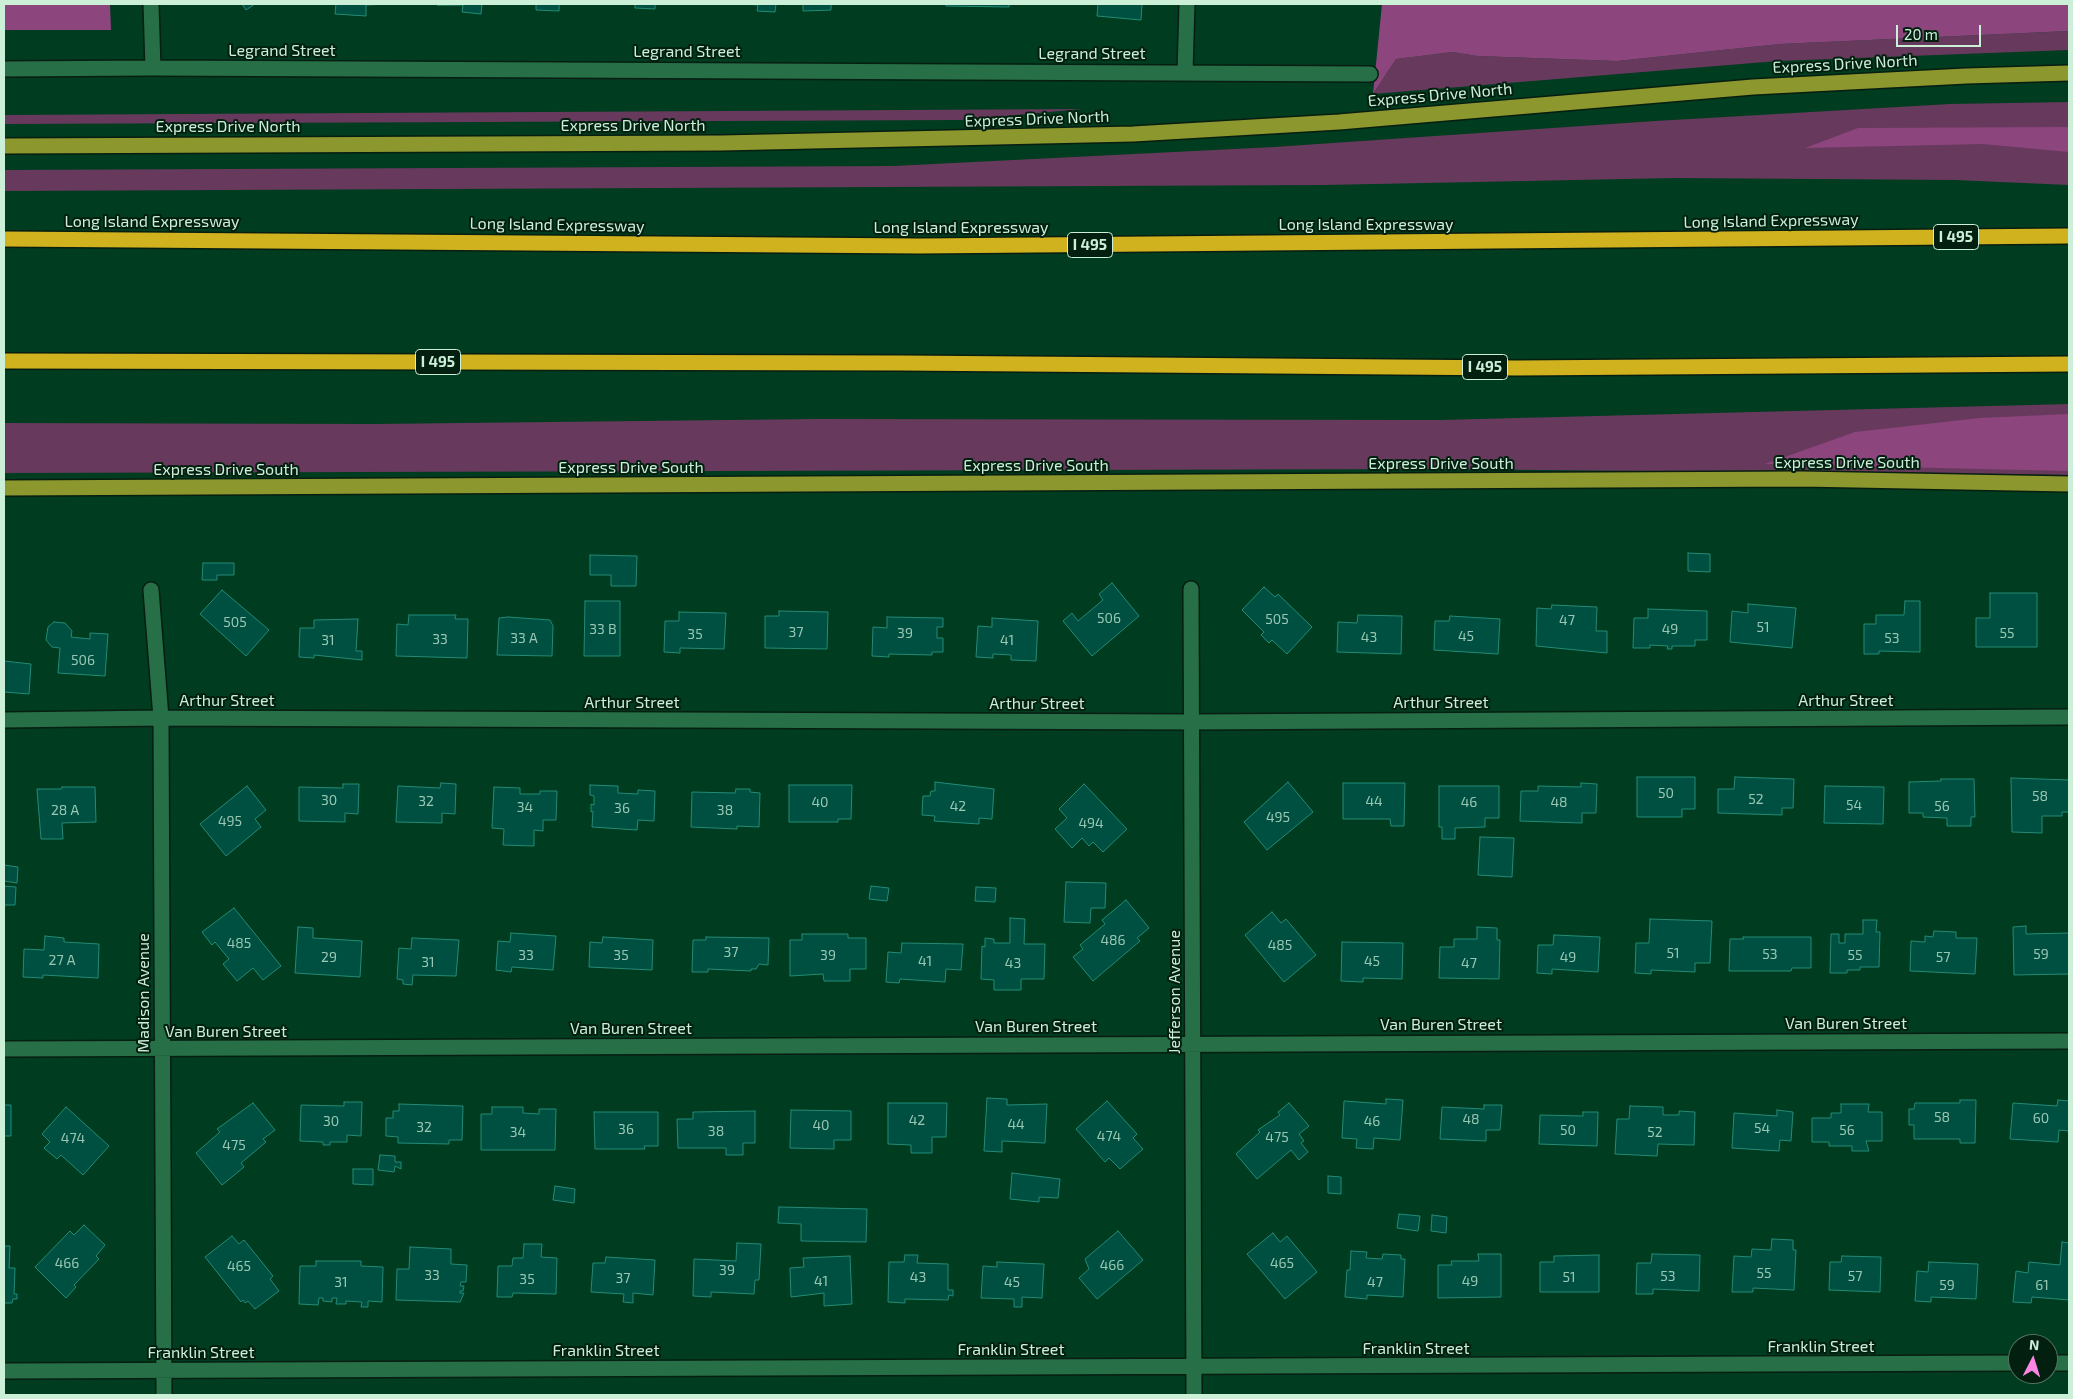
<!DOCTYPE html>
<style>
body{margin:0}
#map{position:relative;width:2073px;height:1399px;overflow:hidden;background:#003c1f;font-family:"Exo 2",sans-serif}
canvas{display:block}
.frame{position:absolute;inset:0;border:5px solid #ccefd8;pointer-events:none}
.north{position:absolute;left:2008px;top:1334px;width:50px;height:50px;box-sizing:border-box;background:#021f0f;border:1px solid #53725f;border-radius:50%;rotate:5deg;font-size:14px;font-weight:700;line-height:20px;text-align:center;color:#ccefd8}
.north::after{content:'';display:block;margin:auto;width:18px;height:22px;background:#fc86e3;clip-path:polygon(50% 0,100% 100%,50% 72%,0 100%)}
.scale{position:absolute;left:1896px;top:25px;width:85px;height:22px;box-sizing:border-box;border:2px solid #ccefd8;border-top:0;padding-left:6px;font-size:15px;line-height:18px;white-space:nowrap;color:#ccefd8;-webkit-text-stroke:4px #021f0f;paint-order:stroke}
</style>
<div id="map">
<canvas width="2073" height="1399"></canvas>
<div class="frame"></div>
<div class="north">N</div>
<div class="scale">20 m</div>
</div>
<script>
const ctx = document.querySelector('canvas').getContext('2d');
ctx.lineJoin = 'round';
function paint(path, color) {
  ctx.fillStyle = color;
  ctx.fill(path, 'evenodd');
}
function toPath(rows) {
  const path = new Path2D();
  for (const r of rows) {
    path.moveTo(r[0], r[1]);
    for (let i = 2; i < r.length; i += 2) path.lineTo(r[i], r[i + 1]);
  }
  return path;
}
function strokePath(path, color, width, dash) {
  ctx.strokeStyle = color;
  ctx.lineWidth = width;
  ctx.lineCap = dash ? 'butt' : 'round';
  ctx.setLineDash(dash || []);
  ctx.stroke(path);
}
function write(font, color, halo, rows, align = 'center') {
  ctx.font = font + ' "Exo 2",sans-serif';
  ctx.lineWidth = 4;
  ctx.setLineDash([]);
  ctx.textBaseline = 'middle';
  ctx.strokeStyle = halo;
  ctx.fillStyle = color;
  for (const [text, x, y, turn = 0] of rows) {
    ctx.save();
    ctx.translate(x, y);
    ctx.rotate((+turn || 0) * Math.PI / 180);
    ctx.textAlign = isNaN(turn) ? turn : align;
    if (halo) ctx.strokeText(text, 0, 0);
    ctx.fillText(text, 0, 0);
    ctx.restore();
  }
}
paint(toPath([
 [2069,31,2069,50,1778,61,1373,94,1396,59,1453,52,1477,56,1617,61,1780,44],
 [2069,102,2069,185,1955,180,1676,178,1324,185,4,191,4,170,893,166,1274,147,1655,121,1950,104],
 [1082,109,961,120,4,124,4,115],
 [2069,404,2069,475,1433,469,4,473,4,423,373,424,816,419,1439,420]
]), '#67395c');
paint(toPath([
 [4,4,110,4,111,30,4,30],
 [1382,4,2069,4,2069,31,1780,44,1617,61,1477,56,1453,52,1396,59,1373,94],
 [2069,127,2069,152,1982,144,1805,148,1858,128],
 [2069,414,2069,471,1765,464,1855,432,1980,418]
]), '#8d457e');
const building = toPath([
 [242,4,255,4,246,10,242,4],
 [336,4,391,4,366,5,366,16,335,14,336,4],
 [482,4,481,14,462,12,463,5,437,5,482,4],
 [536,4,559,4,559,11,536,10,536,4],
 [635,4,655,4,655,9,635,8,635,4],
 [744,4,776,4,775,12,757,11,758,5,744,4],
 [803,4,831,4,831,10,803,11,803,4],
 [946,4,1009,4,1009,7,946,6,946,4],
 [1098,4,1142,4,1141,20,1097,16,1098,4],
 [1688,553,1710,554,1710,572,1688,571,1688,553],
 [590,555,637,556,636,586,611,586,611,575,590,575,590,555],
 [203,563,234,563,234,575,217,575,217,580,202,580,203,563],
 [1112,583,1139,616,1092,656,1063,621,1072,613,1078,621,1103,600,1099,594,1112,583],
 [1264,587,1275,597,1278,594,1312,627,1287,654,1272,640,1269,643,1261,635,1264,632,1242,610,1264,587],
 [222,590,269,630,246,656,200,614,222,590],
 [1990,593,2037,593,2037,647,1976,647,1976,618,1990,618,1990,593],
 [585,601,620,601,620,656,584,656,585,601],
 [1905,601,1920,601,1920,652,1879,651,1879,654,1864,654,1864,624,1876,624,1876,615,1904,615,1905,601],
 [1748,604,1796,608,1792,648,1730,642,1732,611,1748,613,1748,604],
 [1552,605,1597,607,1596,631,1607,631,1607,653,1536,646,1537,608,1551,609,1552,605],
 [1648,609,1707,611,1707,640,1695,640,1695,646,1672,646,1672,649,1667,649,1668,646,1650,645,1650,648,1633,648,1634,618,1648,618,1648,609],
 [779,611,828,612,827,649,765,648,765,616,779,616,779,611],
 [679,612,726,613,724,649,680,648,680,653,664,652,665,621,679,621,679,612],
 [409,615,456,615,455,619,468,619,467,658,396,656,397,624,408,625,409,615],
 [1358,615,1402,616,1401,654,1337,652,1338,622,1357,623,1358,615],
 [1450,616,1500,619,1498,654,1434,650,1435,621,1449,621,1450,616],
 [508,617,550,620,553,626,552,656,497,655,499,618,508,617],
 [887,617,943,618,943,627,937,627,937,638,943,638,943,652,932,652,932,655,889,654,889,657,872,656,873,627,887,628,887,617],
 [992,618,1038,621,1036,661,1011,660,1011,655,993,654,993,658,976,657,978,626,992,627,992,618],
 [358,619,356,651,362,651,362,660,314,655,314,658,299,657,300,628,314,628,314,620,358,619],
 [54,622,65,623,72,631,71,637,90,639,90,633,108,634,105,676,58,673,60,648,52,647,46,640,48,627,54,622],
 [4,661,31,664,29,694,4,692,4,661],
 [1637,777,1695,777,1695,809,1682,809,1682,817,1637,817,1637,777],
 [1735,777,1794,779,1793,808,1782,808,1782,815,1718,813,1718,789,1734,789,1735,777],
 [2011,778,2069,780,2069,812,2062,812,2062,816,2042,816,2042,833,2012,832,2011,778],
 [1941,779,1974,779,1975,817,1971,817,1971,826,1947,826,1947,818,1923,817,1923,813,1909,813,1909,782,1941,781,1941,779],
 [935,782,994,789,992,819,979,818,979,824,934,821,935,816,922,815,923,796,930,796,931,791,935,791,935,782],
 [1288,782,1313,812,1267,850,1244,822,1288,782],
 [441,783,456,784,455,814,442,813,442,823,396,822,398,786,440,788,441,783],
 [1343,783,1405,783,1404,826,1391,826,1390,819,1343,819,1343,783],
 [1581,783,1597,784,1596,813,1582,813,1582,823,1520,821,1521,791,1538,791,1538,786,1581,787,1581,783],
 [343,784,359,784,358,814,345,813,345,822,299,821,299,787,343,788,343,784],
 [1084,784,1127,829,1103,852,1093,842,1089,846,1082,838,1072,848,1055,829,1067,818,1059,809,1084,784],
 [590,785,618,786,618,793,638,794,638,790,655,791,654,821,638,820,637,830,592,827,593,811,591,812,591,804,594,805,594,796,590,795,590,785],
 [789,785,852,785,851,819,838,819,838,822,789,822,789,785],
 [247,786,266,810,255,819,261,827,226,856,200,824,247,786],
 [1439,786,1499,786,1499,818,1485,818,1485,827,1455,828,1455,839,1442,839,1442,827,1439,827,1439,786],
 [1825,786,1884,787,1883,824,1824,823,1825,786],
 [62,787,95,787,96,822,62,823,63,839,41,839,37,789,61,789,62,787],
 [494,787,520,788,520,794,540,794,540,791,557,791,556,820,543,820,543,831,534,830,534,846,503,845,504,829,492,828,494,787],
 [736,789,750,789,750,792,760,793,759,827,737,826,737,829,691,827,692,792,735,793,736,789],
 [1480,837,1514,838,1512,877,1478,875,1480,837],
 [4,865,18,867,17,883,4,881,4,865],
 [1066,882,1106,883,1105,908,1091,908,1090,923,1064,922,1066,882],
 [4,886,16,887,15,905,4,905,4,886],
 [871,886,889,888,887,901,869,899,871,886],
 [976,887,996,888,995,902,975,901,976,887],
 [1126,900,1149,928,1137,938,1140,941,1093,981,1073,957,1083,949,1080,945,1105,924,1102,920,1126,900],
 [234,908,281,966,263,980,253,968,237,981,223,964,229,959,215,942,212,945,202,932,234,908],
 [1272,912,1281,923,1286,919,1316,955,1284,982,1245,935,1272,912],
 [1010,918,1025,919,1024,944,1045,944,1044,979,1021,979,1021,990,994,990,994,980,981,979,982,946,985,947,985,938,994,939,994,943,1010,943,1010,918],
 [1650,919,1712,921,1710,963,1695,963,1695,972,1651,970,1651,974,1635,973,1636,943,1649,943,1650,919],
 [1863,920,1877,920,1876,932,1880,932,1879,967,1860,967,1860,970,1847,970,1847,973,1830,973,1831,934,1839,934,1839,943,1845,943,1845,934,1863,934,1863,920],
 [2026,926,2026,934,2069,933,2069,974,2014,975,2013,927,2026,926],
 [298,927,313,928,313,938,362,941,360,977,295,973,298,927],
 [1477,927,1497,928,1497,940,1500,940,1499,979,1439,978,1440,947,1454,947,1454,939,1477,939,1477,927],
 [1934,931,1956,932,1956,938,1977,938,1975,974,1910,971,1911,941,1925,942,1925,936,1933,937,1934,931],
 [511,933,556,936,553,970,512,967,511,972,496,970,498,941,510,942,511,933],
 [802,934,848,934,848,938,866,938,866,969,850,969,850,981,824,981,823,974,790,976,790,940,802,940,802,934],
 [1554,935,1600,937,1598,972,1552,969,1552,974,1537,973,1538,945,1553,945,1554,935],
 [45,936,64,938,64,942,99,944,98,978,43,975,43,978,23,977,24,949,44,950,45,936],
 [603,937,653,940,652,970,589,967,590,942,602,943,603,937],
 [706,937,769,938,768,965,759,964,756,969,751,969,751,971,708,969,708,972,692,972,693,940,706,940,706,937],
 [1743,937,1811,937,1811,968,1792,968,1791,971,1729,971,1730,939,1744,939,1743,937],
 [412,938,459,940,456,976,413,975,412,985,403,984,403,980,397,979,399,948,411,949,412,938],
 [1342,942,1403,943,1402,979,1363,978,1363,982,1341,981,1342,942],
 [902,943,963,944,961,970,946,969,945,982,900,979,899,983,886,982,888,952,901,953,902,943],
 [987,1098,1007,1099,1007,1105,1047,1104,1045,1143,1002,1141,1002,1152,984,1151,987,1098],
 [1386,1099,1403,1100,1400,1140,1374,1138,1373,1149,1356,1148,1357,1139,1342,1138,1344,1101,1386,1104,1386,1099],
 [1960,1100,1976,1100,1975,1143,1960,1143,1960,1139,1914,1139,1914,1125,1909,1125,1909,1109,1914,1109,1915,1103,1960,1103,1960,1100],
 [2058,1100,2069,1101,2069,1131,2059,1130,2058,1142,2010,1139,2013,1103,2057,1106,2058,1100],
 [1107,1101,1137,1134,1133,1138,1143,1149,1120,1169,1109,1158,1105,1162,1076,1129,1107,1101],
 [344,1102,362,1102,361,1136,347,1135,347,1142,330,1142,330,1145,323,1145,323,1142,300,1141,301,1105,344,1106,344,1102],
 [253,1103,275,1130,263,1139,266,1142,241,1163,244,1167,222,1185,196,1153,220,1132,217,1129,253,1103],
 [888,1103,947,1103,946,1137,932,1137,932,1153,911,1153,911,1145,888,1144,888,1103],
 [1289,1103,1309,1126,1299,1134,1304,1141,1301,1143,1308,1152,1299,1160,1291,1150,1257,1179,1236,1154,1260,1132,1258,1130,1280,1115,1278,1112,1289,1103],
 [399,1104,463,1106,462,1140,449,1140,449,1144,398,1143,398,1137,386,1136,386,1118,393,1118,393,1111,399,1111,399,1104],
 [1841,1104,1869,1104,1868,1112,1882,1112,1882,1141,1866,1141,1869,1151,1852,1151,1852,1146,1829,1146,1829,1142,1812,1142,1812,1118,1831,1118,1831,1113,1841,1113,1841,1104],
 [4,1105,11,1105,11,1136,4,1136,4,1105],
 [1484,1105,1502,1105,1500,1130,1486,1130,1486,1141,1440,1139,1442,1107,1484,1109,1484,1105],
 [1630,1106,1663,1107,1663,1115,1679,1115,1679,1111,1695,1112,1694,1145,1658,1144,1657,1156,1615,1154,1617,1119,1629,1119,1630,1106],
 [66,1107,109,1146,83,1175,61,1155,57,1159,44,1148,50,1142,42,1134,66,1107],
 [492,1107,523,1107,523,1113,539,1114,539,1109,556,1109,555,1150,481,1150,481,1114,492,1114,492,1107],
 [791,1110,851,1111,851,1140,834,1140,834,1149,790,1148,791,1110],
 [1777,1110,1793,1112,1791,1141,1780,1140,1779,1151,1732,1148,1734,1113,1777,1116,1777,1110],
 [755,1111,755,1143,743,1143,743,1155,726,1155,726,1148,678,1148,677,1119,693,1119,693,1112,755,1111],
 [594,1112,658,1112,658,1146,644,1146,645,1149,595,1149,594,1112],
 [1583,1112,1598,1112,1597,1146,1539,1144,1540,1115,1583,1116,1583,1112],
 [380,1155,395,1156,395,1162,401,1162,401,1169,395,1166,394,1172,378,1170,380,1155],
 [353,1169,373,1169,373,1185,353,1184,353,1169],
 [1012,1173,1060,1179,1058,1198,1039,1197,1039,1202,1010,1199,1012,1173],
 [1328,1176,1341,1177,1341,1194,1328,1193,1328,1176],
 [555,1186,575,1189,574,1203,553,1200,555,1186],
 [779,1207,867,1209,866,1242,801,1241,801,1224,778,1223,779,1207],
 [1399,1214,1420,1216,1418,1231,1397,1228,1399,1214],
 [1432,1215,1447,1217,1446,1233,1431,1231,1432,1215],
 [84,1225,105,1245,96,1256,99,1259,74,1285,76,1287,66,1298,35,1267,70,1231,74,1235,84,1225],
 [1118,1231,1143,1260,1097,1299,1079,1278,1089,1269,1085,1259,1118,1231],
 [1273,1233,1280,1242,1287,1236,1317,1272,1285,1299,1247,1254,1273,1233],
 [232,1236,239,1244,244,1240,273,1276,270,1279,279,1291,255,1309,248,1301,245,1303,243,1300,241,1302,205,1257,232,1236],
 [1772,1239,1793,1240,1793,1250,1796,1250,1794,1290,1753,1288,1753,1292,1732,1292,1734,1256,1751,1257,1752,1249,1771,1250,1772,1239],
 [2062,1242,2069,1243,2069,1300,2032,1297,2031,1303,2013,1302,2016,1271,2028,1273,2029,1262,2060,1265,2062,1242],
 [737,1243,761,1244,759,1280,755,1280,754,1294,711,1292,711,1297,693,1296,694,1259,736,1261,737,1243],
 [524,1244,542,1244,541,1257,557,1258,556,1294,513,1293,512,1297,497,1297,498,1266,512,1266,513,1258,523,1258,524,1244],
 [4,1246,10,1246,9,1268,15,1268,14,1294,17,1294,17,1299,13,1299,12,1303,4,1303,4,1246],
 [410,1247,451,1249,451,1264,467,1265,466,1282,461,1282,460,1286,464,1286,463,1291,460,1291,460,1293,464,1293,460,1302,396,1300,397,1269,409,1269,410,1247],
 [1351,1251,1367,1252,1366,1258,1382,1259,1383,1254,1401,1255,1401,1259,1405,1259,1403,1297,1367,1295,1367,1299,1345,1297,1347,1270,1350,1270,1351,1251],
 [1478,1254,1501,1254,1501,1297,1438,1298,1438,1265,1452,1265,1451,1261,1479,1261,1478,1254],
 [1652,1254,1700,1255,1699,1291,1653,1289,1653,1294,1636,1294,1637,1263,1651,1263,1652,1254],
 [905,1255,918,1255,917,1263,948,1264,948,1290,953,1290,953,1296,949,1295,948,1300,905,1299,905,1303,888,1302,889,1262,904,1262,905,1255],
 [1599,1255,1599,1292,1540,1292,1540,1262,1554,1262,1554,1256,1599,1255],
 [850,1256,852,1304,824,1306,824,1293,791,1297,790,1268,804,1267,803,1258,850,1256],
 [1842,1256,1881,1257,1880,1292,1829,1290,1830,1262,1841,1262,1842,1256],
 [606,1257,655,1260,653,1295,633,1293,633,1303,623,1302,624,1294,591,1292,593,1263,605,1263,606,1257],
 [316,1261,361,1261,361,1266,383,1267,382,1302,368,1301,368,1307,361,1307,362,1302,346,1301,346,1304,336,1304,337,1298,332,1298,332,1302,323,1301,323,1298,319,1298,318,1305,299,1304,300,1266,316,1266,316,1261],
 [997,1262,1044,1264,1042,1298,1022,1297,1022,1307,1014,1307,1014,1299,981,1298,983,1266,997,1267,997,1262],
 [1929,1262,1978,1264,1976,1299,1931,1297,1931,1302,1915,1301,1917,1271,1928,1272,1929,1262]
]);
paint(building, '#005042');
strokePath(building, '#238b76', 1);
const minor = toPath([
 [151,4,153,68],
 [4,69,153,68,1370,74],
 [1185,72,1187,4],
 [1191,589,1194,1395],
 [151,590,161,718,164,1395],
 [4,720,161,718,1192,722,2069,717],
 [4,1049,2069,1041],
 [2048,1363,2069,1363],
 [4,1371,2018,1363]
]);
const major = toPath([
 [4,146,721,143,1133,134,1339,122,1753,87,1966,76,2069,73],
 [4,488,1802,479,2069,484]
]);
const highway = toPath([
 [4,239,919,246,2069,236],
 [4,361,901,363,1517,368,2069,364]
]);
strokePath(minor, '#071e11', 18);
strokePath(major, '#071e11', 18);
strokePath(highway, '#071e11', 18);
strokePath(minor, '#266f47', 15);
strokePath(major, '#8c972e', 15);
strokePath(highway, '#d0b21e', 15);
write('14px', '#99c7b2', null, [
 ["506",1109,618],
 ["505",1277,619],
 ["47",1567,620],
 ["505",235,622],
 ["51",1763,627],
 ["33 B",603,629],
 ["49",1670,629],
 ["37",796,632],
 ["39",905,633],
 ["55",2007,633],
 ["35",695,634],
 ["45",1466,636],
 ["43",1369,637],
 ["33 A",524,638],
 ["53",1892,638],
 ["33",440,639],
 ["31",328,640],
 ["41",1007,640],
 ["506",83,660],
 ["50",1666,793],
 ["58",2040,796],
 ["52",1756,799],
 ["30",329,800],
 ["32",426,801],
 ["44",1374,801],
 ["40",820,802],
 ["46",1469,802],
 ["48",1559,802],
 ["54",1854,805],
 ["42",958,806],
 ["56",1942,806],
 ["34",525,807],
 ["36",622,808],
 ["28 A",65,810],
 ["38",725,810],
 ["495",1278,817],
 ["495",230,821],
 ["494",1091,823],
 ["486",1113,940],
 ["485",239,943],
 ["485",1280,945],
 ["37",731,952],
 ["51",1673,953],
 ["53",1770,954],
 ["59",2041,954],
 ["33",526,955],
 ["35",621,955],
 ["39",828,955],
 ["55",1855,955],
 ["29",329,957],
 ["49",1568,957],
 ["57",1943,957],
 ["27 A",62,960],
 ["41",925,961],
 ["45",1372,961],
 ["31",428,962],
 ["43",1013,963],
 ["47",1469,963],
 ["58",1942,1117],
 ["60",2041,1118],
 ["48",1471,1119],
 ["42",917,1120],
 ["30",331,1121],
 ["46",1372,1121],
 ["44",1016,1124],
 ["40",821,1125],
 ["32",424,1127],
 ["54",1762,1128],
 ["36",626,1129],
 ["50",1568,1130],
 ["56",1847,1130],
 ["38",716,1131],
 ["34",518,1132],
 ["52",1655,1132],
 ["474",1109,1136],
 ["475",1277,1137],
 ["474",73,1138],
 ["475",234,1145],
 ["466",67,1263],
 ["465",1282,1263],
 ["466",1112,1265],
 ["465",239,1266],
 ["39",727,1270],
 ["55",1764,1273],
 ["33",432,1275],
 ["53",1668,1276],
 ["57",1855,1276],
 ["43",918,1277],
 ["51",1569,1277],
 ["37",623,1278],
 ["35",527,1279],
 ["41",821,1281],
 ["49",1470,1281],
 ["31",341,1282],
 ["45",1012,1282],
 ["47",1375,1282],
 ["59",1947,1285],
 ["61",2042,1285]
]);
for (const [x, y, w] of [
 [1956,237,45],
 [1090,245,45],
 [438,362,45],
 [1485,367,45]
]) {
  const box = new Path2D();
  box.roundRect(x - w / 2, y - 12.5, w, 25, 4);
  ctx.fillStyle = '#021f0f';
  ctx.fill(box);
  strokePath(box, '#ccefd8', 1);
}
write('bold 15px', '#ccefd8', null, [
 ["I 495",1956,237],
 ["I 495",1090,245],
 ["I 495",438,362],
 ["I 495",1485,367]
]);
write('16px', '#ccefd8', '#021f0f', [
 ["Legrand Street",282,51],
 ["Legrand Street",687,52],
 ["Legrand Street",1092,54],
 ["Express Drive North",1845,64,-3],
 ["Express Drive North",1440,95,-5],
 ["Express Drive North",1037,119,-2],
 ["Express Drive North",633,126],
 ["Express Drive North",228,127],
 ["Long Island Expressway",1771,221,-1],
 ["Long Island Expressway",152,222],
 ["Long Island Expressway",557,225,1],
 ["Long Island Expressway",1366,225],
 ["Long Island Expressway",961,228],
 ["Express Drive South",1847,463],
 ["Express Drive South",1441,464],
 ["Express Drive South",1036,466],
 ["Express Drive South",631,468],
 ["Express Drive South",226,470],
 ["Arthur Street",227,701],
 ["Arthur Street",1846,701],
 ["Arthur Street",632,703],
 ["Arthur Street",1441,703],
 ["Arthur Street",1037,704],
 ["Jefferson Avenue",1175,992,-90],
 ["Madison Avenue",144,993,-90],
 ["Van Buren Street",1846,1024],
 ["Van Buren Street",1441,1025],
 ["Van Buren Street",1036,1027],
 ["Van Buren Street",631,1029],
 ["Van Buren Street",226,1032],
 ["Franklin Street",1821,1347],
 ["Franklin Street",1416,1349],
 ["Franklin Street",1011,1350],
 ["Franklin Street",606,1351],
 ["Franklin Street",201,1353]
]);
</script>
